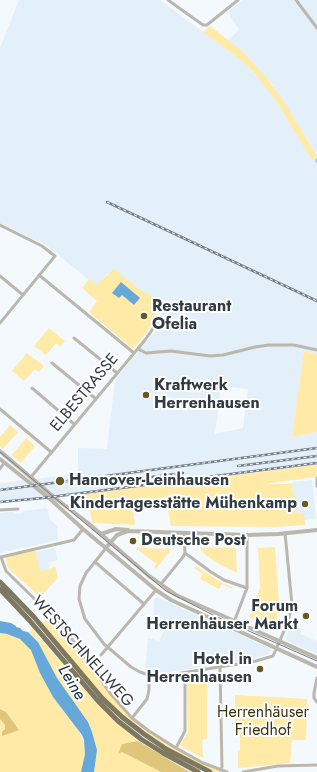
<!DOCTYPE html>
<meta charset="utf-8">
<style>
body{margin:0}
canvas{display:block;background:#f4f9fd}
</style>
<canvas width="317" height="772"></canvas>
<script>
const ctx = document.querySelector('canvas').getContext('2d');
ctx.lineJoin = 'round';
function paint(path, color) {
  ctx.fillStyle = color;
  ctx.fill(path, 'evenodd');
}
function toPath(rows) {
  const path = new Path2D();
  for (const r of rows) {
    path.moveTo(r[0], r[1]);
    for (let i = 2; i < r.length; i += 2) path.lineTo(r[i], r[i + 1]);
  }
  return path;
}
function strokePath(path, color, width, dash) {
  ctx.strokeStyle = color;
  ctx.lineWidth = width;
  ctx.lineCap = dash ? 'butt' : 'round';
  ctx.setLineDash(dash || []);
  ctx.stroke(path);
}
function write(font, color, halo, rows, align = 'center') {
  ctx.font = font + ' Jost,sans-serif';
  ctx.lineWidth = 4;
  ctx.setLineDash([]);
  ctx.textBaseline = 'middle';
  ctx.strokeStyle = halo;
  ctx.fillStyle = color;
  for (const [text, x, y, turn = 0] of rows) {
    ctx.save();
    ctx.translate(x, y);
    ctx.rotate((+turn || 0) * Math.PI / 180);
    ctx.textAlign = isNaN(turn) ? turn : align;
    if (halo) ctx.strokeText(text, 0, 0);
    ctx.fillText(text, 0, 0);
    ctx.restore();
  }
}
paint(toPath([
 [19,0,160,0,242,61,261,81,272,95,312,159,317,156,317,354,304,351,292,437,317,432,317,465,65,497,0,503,0,483,78,474,78,448,107,449,115,380,156,330,163,309,162,303,138,288,108,273,96,286,46,245,0,223,0,48],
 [221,386,248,389,243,428,215,434],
 [242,0,317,0,317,155,272,84,253,63,228,40,239,30,228,12],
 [312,480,316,519,304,520,304,513,297,514,295,495,293,495,292,484,293,482],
 [47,508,50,519,57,526,58,540,0,553,0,513,13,512,16,514,23,513,23,511],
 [55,548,58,560,48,562,50,569,40,571,36,552],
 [157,597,271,649,268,654,249,660,163,673,145,670,148,638,159,641,165,629,153,624,154,599],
 [292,625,302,629,300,634,317,641,317,654,285,640]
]), '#e3eff9');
paint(toPath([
 [210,26,243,52,266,77,283,100,317,156,312,160,276,101,255,74,242,61,203,32],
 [114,269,138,288,162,303,147,332,133,349,89,312,97,301,82,288,89,279,96,285],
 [49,328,65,341,60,347,56,343,46,355,34,346],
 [304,351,317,354,317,432,292,437],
 [27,353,44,366,39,372,35,369,24,381,12,371],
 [10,425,18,432,3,449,0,446,0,437],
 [26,438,35,446,21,463,12,455],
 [317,465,317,477,270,483,270,484,292,484,293,495,295,495,297,514,304,513,305,525,274,527,171,526,166,497,131,501,135,525,92,523,90,510,86,507,85,503,85,494],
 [137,547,164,549,168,548,171,550,156,569,154,567,156,564,137,549],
 [201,547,236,548,237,573,219,564,207,556,201,551],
 [275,547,279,603,277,618,274,628,249,617,258,594,260,587,258,548],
 [34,548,35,552,36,552,40,571,50,569,55,566,58,578,40,597,8,568,5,556],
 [196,566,222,583,232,587,233,589,222,584,219,589,200,579,203,574,194,568],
 [52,615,60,624,98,679,132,718,176,748,220,770,220,772,214,772,167,748,123,716,93,686,42,623],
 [32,629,96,703,116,722,138,741,122,744,122,752,161,772,94,772,97,750,92,732,88,722,57,678,36,638,28,632],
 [0,633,7,634,15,636,28,645,34,655,40,672,53,697,79,731,85,747,85,760,81,772,0,772,0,719,5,724,5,729,11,732,18,730,6,712,0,709],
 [207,683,207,739,202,740,203,758,180,746,188,732,187,684],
 [235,695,307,699,306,740,292,740,290,763,238,768,238,752,240,751,240,735,235,734]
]), '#ffeaa8');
paint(toPath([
 [0,709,6,712,19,730,2,736,2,732,5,729,5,725,0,719],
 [138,741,171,761,190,772,161,772,122,752,118,754,122,744]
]), '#dfc67a');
paint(toPath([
 [121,282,140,298,134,305,122,295,119,298,112,293],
 [0,621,11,623,16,626,16,627,20,628,23,631,28,632,38,642,57,678,88,722,92,732,97,750,94,772,81,772,85,754,84,740,82,735,53,697,40,673,31,650,20,639,7,634,0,633]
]), '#67a8db');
strokePath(toPath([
 [168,0,203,25,207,25,238,0],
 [296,0,317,28],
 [317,160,317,161],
 [0,225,42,246,55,256,0,323],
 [39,275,134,353],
 [0,276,23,295],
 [74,338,117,373],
 [138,349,146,353,171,351,210,356,223,355,255,347,269,345,294,345,317,350],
 [52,363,96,399],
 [32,388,74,424],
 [0,409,51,452],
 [0,469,4,463],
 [31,477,145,340,157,323],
 [317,478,317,486],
 [0,510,18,509],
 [106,548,86,573,80,586,79,599,85,619,104,644,131,667,140,672,149,675,163,676,256,661,273,656,288,622,292,605,285,533],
 [185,553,211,572,224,580,247,588],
 [0,557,1,557,6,571,60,624,77,646,110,693,132,718,149,731,176,748,203,763,227,772],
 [1,557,74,540,83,529],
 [95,562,144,604],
 [161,584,183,557,185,553,184,534],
 [234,622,247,588,247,535],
 [101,655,156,590],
 [91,666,98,659],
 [220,667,222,767,220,770],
 [317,678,314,693,314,698,317,702],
 [132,718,147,699,149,690,149,675],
 [176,748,185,731,185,673],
 [243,772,278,766,317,765]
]), '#bbb7ac', 3);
strokePath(toPath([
 [0,451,55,498,88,523,149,576,176,595,317,658],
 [0,459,50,499,83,529,156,590,171,600,317,667],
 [101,534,116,529,128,530],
 [106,548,117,535,128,531,247,535,278,534,317,530]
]), '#bbb7ac', 4);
strokePath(toPath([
 [0,582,34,617,102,698,122,717,144,734,166,749,210,772],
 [0,589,30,621,98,701,118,721,141,739,163,753,198,772]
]), '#7e7861', 5);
strokePath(toPath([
 [0,452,166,591,217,617,317,661]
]), '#777f85', 1);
const rail = toPath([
 [107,202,317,301],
 [238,466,317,456],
 [113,482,183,473],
 [0,490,317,448],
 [0,502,43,498,317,463]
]);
strokePath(rail, '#777f85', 2.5);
strokePath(rail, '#fff', 1, [3]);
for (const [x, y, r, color] of [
 [144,316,4,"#685826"],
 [146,395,4,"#685826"],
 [60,481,5,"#685826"],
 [305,504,4,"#685826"],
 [133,541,4,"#685826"],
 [306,616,4,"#685826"],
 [260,669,4,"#685826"]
]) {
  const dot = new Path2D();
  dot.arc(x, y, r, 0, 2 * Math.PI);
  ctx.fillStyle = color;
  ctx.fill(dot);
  strokePath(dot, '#fff', 1.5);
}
write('bold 16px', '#313b42', '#fff', [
 ["Restaurant",152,307],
 ["Ofelia",152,325],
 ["Kraftwerk",154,386],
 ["Herrenhausen",154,404],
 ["Hannover-Leinhausen",69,481],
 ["Kindertagesstätte Mühenkamp",297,504,"right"],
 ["Deutsche Post",141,541],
 ["Forum",298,607,"right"],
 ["Herrenhäuser Markt",298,625,"right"],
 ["Hotel in",252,660,"right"],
 ["Herrenhausen",252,678,"right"]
], 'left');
write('16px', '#313b42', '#fff', [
 ["ELBESTRASSE",85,393,-50],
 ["WESTSCHNELLWEG",82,652,48]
]);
write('16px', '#3d3210', '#fff', [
 ["Herrenhäuser",263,713],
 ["Friedhof",263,731]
]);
write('italic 17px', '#133045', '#fff', [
 ["Leine",71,683,59]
]);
</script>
